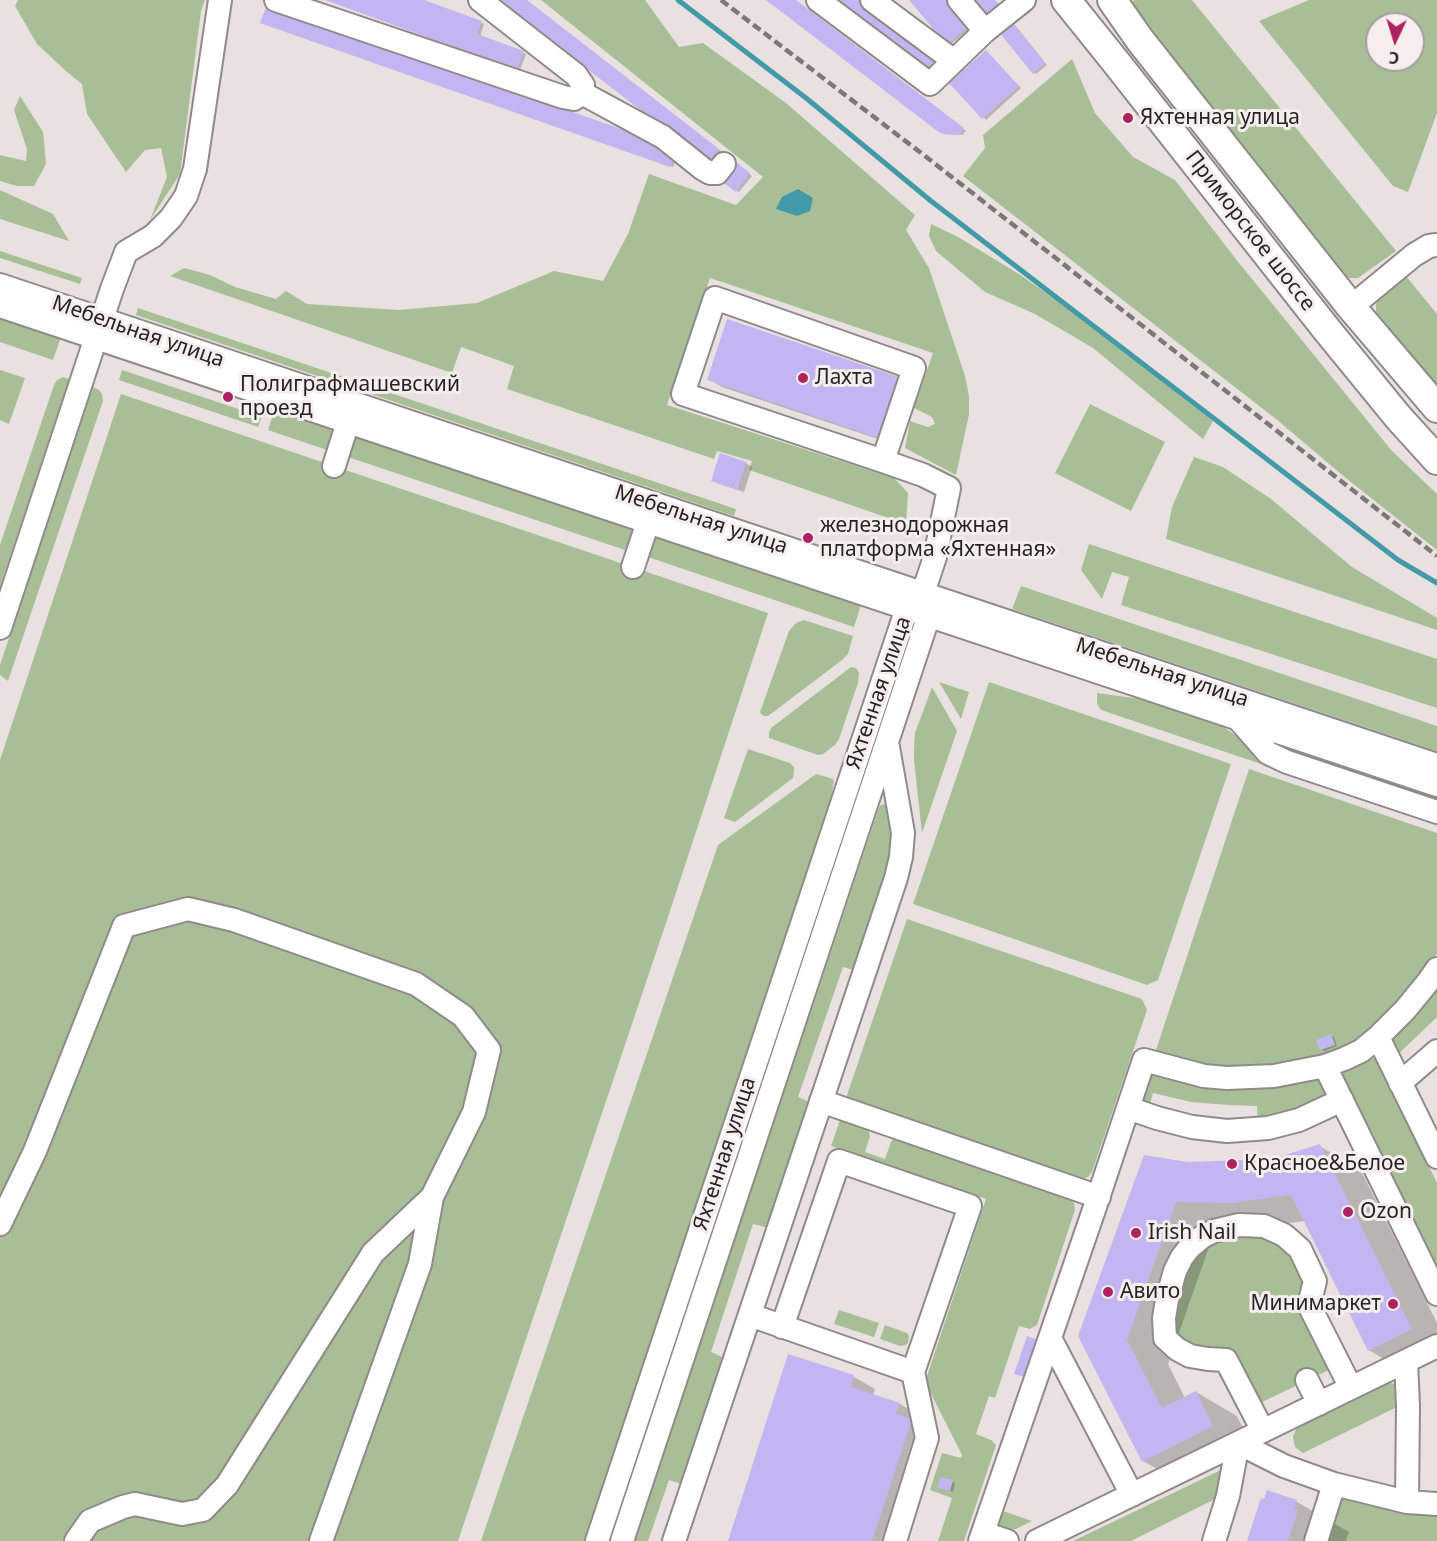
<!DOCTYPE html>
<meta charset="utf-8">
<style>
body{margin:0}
#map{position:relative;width:1437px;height:1541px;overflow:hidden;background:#e8e1df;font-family:"Noto Sans",sans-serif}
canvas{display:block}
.north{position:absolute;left:1365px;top:12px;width:60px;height:60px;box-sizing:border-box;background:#f6eeec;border:2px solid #a39e9c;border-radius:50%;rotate:184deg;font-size:16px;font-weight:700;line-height:24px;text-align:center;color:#272524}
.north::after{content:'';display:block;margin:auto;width:21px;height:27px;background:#ae2260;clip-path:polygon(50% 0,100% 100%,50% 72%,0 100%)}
</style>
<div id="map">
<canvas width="1437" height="1541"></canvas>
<div class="north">С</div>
</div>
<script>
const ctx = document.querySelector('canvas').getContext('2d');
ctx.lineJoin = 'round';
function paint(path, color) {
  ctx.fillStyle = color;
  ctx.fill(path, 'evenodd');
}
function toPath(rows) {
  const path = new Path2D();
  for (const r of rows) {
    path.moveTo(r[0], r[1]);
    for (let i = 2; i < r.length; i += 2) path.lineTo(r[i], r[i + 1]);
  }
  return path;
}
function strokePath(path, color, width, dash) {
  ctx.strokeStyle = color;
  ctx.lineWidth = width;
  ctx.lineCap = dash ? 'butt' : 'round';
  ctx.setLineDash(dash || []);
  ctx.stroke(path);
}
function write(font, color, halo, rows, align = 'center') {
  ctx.font = font + ' "Noto Sans",sans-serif';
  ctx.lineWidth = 6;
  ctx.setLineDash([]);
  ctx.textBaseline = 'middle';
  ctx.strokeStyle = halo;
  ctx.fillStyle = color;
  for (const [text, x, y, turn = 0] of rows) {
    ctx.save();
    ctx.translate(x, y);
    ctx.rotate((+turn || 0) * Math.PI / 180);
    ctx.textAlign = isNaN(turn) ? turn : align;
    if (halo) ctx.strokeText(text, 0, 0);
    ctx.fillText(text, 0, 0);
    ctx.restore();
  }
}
paint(toPath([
 [18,0,205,0,201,11,180,174,150,220,167,177,161,148,145,150,126,172,87,114,82,84,67,72,37,44,15,6],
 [541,0,645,0,679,47,703,43,786,103,915,215,906,230,929,268,965,376,969,396,969,414,956,475,905,448,910,421,928,427,935,424,932,417,914,408,933,353,710,278,667,405,894,478,908,493,906,524,749,470,752,461,717,451,714,459,507,389,514,366,461,347,452,373,170,276,184,268,210,275,235,287,276,299,286,291,307,304,399,310,477,303,554,271,603,281,628,234,649,174,736,205,763,177],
 [1134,0,1192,0,1396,251,1358,278,1350,278,1340,275,1128,5],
 [1309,0,1437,0,1437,113,1408,192,1393,186,1259,21],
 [1377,24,1413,24,1413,60,1377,60],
 [1072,59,1095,113,1133,157,1175,180,1235,258,1392,451,1437,494,1437,550,1347,479,1276,419,963,176,985,148,983,135],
 [20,96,43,132,46,164,34,186,17,186,0,181,0,155,26,161,27,149,14,110],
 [0,190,53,214,69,241,0,219],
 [931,224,958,237,1019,274,1062,304,1213,421,1203,439,1093,348,1035,314,985,292,936,251,929,236],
 [0,251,82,278,80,284,0,258],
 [1405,275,1437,314,1437,386,1382,325,1376,313,1376,304,1381,294],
 [138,308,736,509,734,516,136,315],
 [0,316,61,337,53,360,0,342],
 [0,370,25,378,9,424,0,420],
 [122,370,262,417,258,427,119,380],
 [63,377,69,379,0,586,0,545,54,385,57,380],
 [93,387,99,390,102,394,103,401,8,681,0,675,0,665],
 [121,394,768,613,667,920,458,1541,0,1541,0,760],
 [1090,404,1165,442,1131,511,1055,473],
 [275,409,335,429,330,451,268,430],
 [355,435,634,529,631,552,345,456],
 [1194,457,1223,467,1271,499,1352,567,1437,618,1437,630,1166,539,1172,507],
 [654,535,861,605,854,627,645,556],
 [1089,544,1437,659,1437,708,1121,605,1129,577,1112,572,1102,599,1081,570],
 [1021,586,1437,726,1437,751,1012,609],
 [804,620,853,636,848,654,842,660,768,716,765,716,762,715,760,712,789,631,796,623],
 [851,667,856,668,859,673,858,683,839,739,835,745,823,754,818,755,769,738,769,733,771,728],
 [939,682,969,692,961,719],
 [989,682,1231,764,1158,980,1147,985,913,904],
 [932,687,957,731,922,833,914,760,914,748,915,733],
 [1097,693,1148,700,1221,725,1236,736,1276,769,1104,711,1100,709,1097,703],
 [748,749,790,763,794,767,794,771,793,778,735,822,724,818],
 [1249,769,1437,833,1437,953,1422,977,1361,1039,1331,1053,1280,1065,1220,1069,1163,1056,1156,1050],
 [816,774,830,778,834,780,826,832,590,1541,481,1541,718,845],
 [885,804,888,806,891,836,890,854,886,874,854,970,843,967,798,1097,810,1102,768,1228,753,1224,711,1352,724,1358,682,1484,669,1480,648,1541,634,1541,879,808,881,805],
 [907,919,1142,999,1147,1010,1092,1172,1088,1177,1083,1179,1075,1179,845,1101],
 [1437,979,1437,1017,1393,1059,1387,1037],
 [1376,1058,1437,1183,1437,1267,1342,1075,1357,1062],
 [1146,1072,1321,1073,1335,1097,1258,1125,1257,1106,1228,1105,1191,1102,1153,1093,1148,1111,1137,1104],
 [840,1120,867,1129,869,1132,870,1136,865,1152,885,1159,891,1142,893,1139,895,1139,1066,1196,1074,1203,1075,1210,1037,1325,1030,1329,1019,1326,995,1398,989,1396,976,1434,991,1440,996,1445,964,1541,938,1541,952,1498,930,1490,942,1453,961,1458,962,1455,925,1382,986,1199,831,1146],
 [1262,1233,1294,1252,1331,1369,1258,1404,1191,1346,1173,1333,1173,1303,1186,1263,1215,1237],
 [839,1310,879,1323,874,1337,834,1324],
 [885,1325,907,1333,909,1336,908,1343,906,1345,900,1346,880,1339],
 [1389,1383,1396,1384,1401,1405,1303,1453,1295,1447,1293,1437,1296,1429],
 [1221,1470,1227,1481,1223,1495,1131,1541,1073,1541],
 [1345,1494,1437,1511,1437,1541,1328,1541,1341,1499],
 [997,1509,1032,1521,1016,1529,1006,1531,999,1528,996,1521]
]), '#a8be97');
paint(toPath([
 [798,189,813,198,810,211,797,216,776,209,782,197]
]), '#429aa8');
paint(toPath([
 [327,0,419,0,482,23,484,24,480,37,526,54,520,70],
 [500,0,525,0,721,151,712,163],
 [769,0,795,0,966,131,962,135,944,134,941,132],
 [911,0,972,27,950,45],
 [264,24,660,145,658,153,676,160,673,167],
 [1012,24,1015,25,1047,65,1036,74,1034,72],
 [986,52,1021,88,986,120,951,83],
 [739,165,752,176,739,192,723,181],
 [728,321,899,378,893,444,722,387,709,379],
 [721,455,746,463,752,467,744,492,719,484,712,480],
 [1331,1036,1334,1037,1337,1046,1324,1051,1322,1049],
 [1319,1146,1360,1169,1437,1323,1437,1360,1409,1374,1369,1350,1306,1221,1273,1225,1217,1224,1168,1364,1185,1398,1196,1392,1237,1416,1253,1449,1183,1484,1143,1461,1080,1336,1188,1163,1274,1160],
 [789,1356,854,1377,875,1389,873,1395,900,1404,920,1416,897,1541,729,1541],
 [952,1482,955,1483,953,1492,939,1488],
 [1268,1492,1297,1502,1349,1532,1346,1540,1348,1541,1249,1541]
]), '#0003');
strokePath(toPath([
 [678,0,806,98,931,201,1398,560,1437,583]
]), '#429aa8', 5);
paint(toPath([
 [325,0,424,0,482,21,477,34,524,51,517,70],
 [498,0,527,0,719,149,709,163],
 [766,0,796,0,964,128,959,135,940,133],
 [828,0,860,0,944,62,933,77],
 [909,0,949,0,970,25,947,45],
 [973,0,995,0,1002,8,988,19],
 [267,4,658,142,656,150,674,157,670,167,260,23],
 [1012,22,1045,63,1033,74,999,32],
 [986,50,1019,86,982,119,949,83],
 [736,162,750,173,736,192,721,181],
 [727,319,899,377,879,438,707,380],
 [720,453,746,462,737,490,711,481],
 [1331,1034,1335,1045,1320,1050,1316,1040],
 [1320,1144,1412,1329,1368,1351,1291,1195,1232,1203,1176,1202,1127,1340,1162,1408,1196,1391,1213,1426,1142,1462,1078,1336,1144,1155,1188,1162,1273,1159],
 [1027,1336,1041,1341,1028,1378,1014,1374],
 [788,1354,854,1375,851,1387,900,1403,896,1414,912,1419,872,1541,728,1541],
 [940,1477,953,1480,950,1491,937,1488],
 [1267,1490,1297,1500,1294,1509,1298,1510,1288,1541,1247,1541,1261,1498,1264,1499]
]), '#c2b5f2');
const minor = toPath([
 [276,0,563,97,574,99,582,93,583,85,576,75,480,0],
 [818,0,930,84,985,31,1024,0],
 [872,0,954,61],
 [959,0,985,31],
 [582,93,663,137,703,169,710,173,717,173,724,164],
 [0,285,1437,765],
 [0,306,1437,785],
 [1351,307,1414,255,1429,246,1437,245],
 [334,466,348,422],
 [633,567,648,522],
 [0,628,112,289,126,252,153,236,171,218,186,196,195,169,220,0],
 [1239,720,1268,753,1287,762,1437,812],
 [1378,1037,1437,1157],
 [1325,1066,1437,1294],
 [1400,1083,1437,1051],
 [821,1101,1099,1197],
 [1128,1108,1157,1118,1192,1127,1227,1131,1268,1128,1299,1120,1342,1100],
 [0,1224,35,1151,124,926,188,909,234,920,416,984,463,1016,489,1050,474,1112,432,1197,420,1264,321,1541],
 [750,1315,913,1372],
 [782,1327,839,1161,970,1206,913,1372,927,1438,895,1541],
 [1050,1338,1132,1495],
 [1406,1361,1408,1406,1407,1502,1437,1504],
 [1307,1380,1319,1404],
 [1263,1431,1226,1360,1208,1359,1190,1356,1177,1349,1165,1338,1164,1318,1167,1300,1175,1271,1182,1257,1190,1247,1202,1237,1214,1231,1239,1225,1264,1226,1284,1235,1300,1249,1315,1281,1309,1305,1351,1388],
 [1334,1484,1407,1502],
 [983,1533,1007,1541],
 [76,1541,90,1521,123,1507,135,1504,182,1514,203,1510,227,1485,373,1253,432,1197],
 [597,1541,907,608,923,593,935,557,949,488,923,475,883,461,683,394,715,298,914,368,883,461],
 [622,1541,929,615,925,601],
 [674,1541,896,878,901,857,903,833,888,747],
 [980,1541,1096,1204,1144,1060,1204,1076,1227,1078,1274,1076,1325,1066,1344,1059,1361,1051,1378,1037,1405,1010,1428,982,1437,969],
 [1037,1541,1437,1346],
 [1214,1541,1228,1496,1238,1443,1284,1466,1334,1484,1316,1541]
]);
const major = toPath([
 [1066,0,1115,61,1327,330,1398,417,1437,460],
 [1112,0,1140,40,1351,307,1437,408]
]);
strokePath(minor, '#918a88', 26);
strokePath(major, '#918a88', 32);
strokePath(minor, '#fff', 22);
strokePath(major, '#fff', 28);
strokePath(toPath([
 [721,0,925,156,1437,556]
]), '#7c7876', 4.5, [9, 4.5]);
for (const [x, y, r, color] of [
 [1128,118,6,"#ae2260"],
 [803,378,6,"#ae2260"],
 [228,397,6,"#ae2260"],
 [808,538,6,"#ae2260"],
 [1232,1164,6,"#ae2260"],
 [1348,1212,6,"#ae2260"],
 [1136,1233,6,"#ae2260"],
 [1108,1292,6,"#ae2260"],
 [1393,1304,6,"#ae2260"]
]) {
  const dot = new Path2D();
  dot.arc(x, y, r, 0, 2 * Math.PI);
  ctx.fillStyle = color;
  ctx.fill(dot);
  strokePath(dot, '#f6eeec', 2);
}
write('21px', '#272524', '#f6eeec', [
 ["Яхтенная улица",1140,118],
 ["Лахта",815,378],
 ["Полиграфмашевский",240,385],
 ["проезд",240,409],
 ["железнодорожная",820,526],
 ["платформа «Яхтенная»",820,550],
 ["Красное&Белое",1244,1164],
 ["Ozon",1360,1212],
 ["Irish Nail",1148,1233],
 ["Авито",1120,1292],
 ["Минимаркет",1381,1304,"right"]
], 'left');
write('21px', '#272524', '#f6eeec', [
 ["Приморское шоссе",1250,231,52],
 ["Мебельная улица",138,332,19],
 ["Мебельная улица",701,520,18],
 ["Мебельная улица",1162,673,18],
 ["Яхтенная улица",879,693,-71],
 ["Яхтенная улица",725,1154,-72]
]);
</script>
